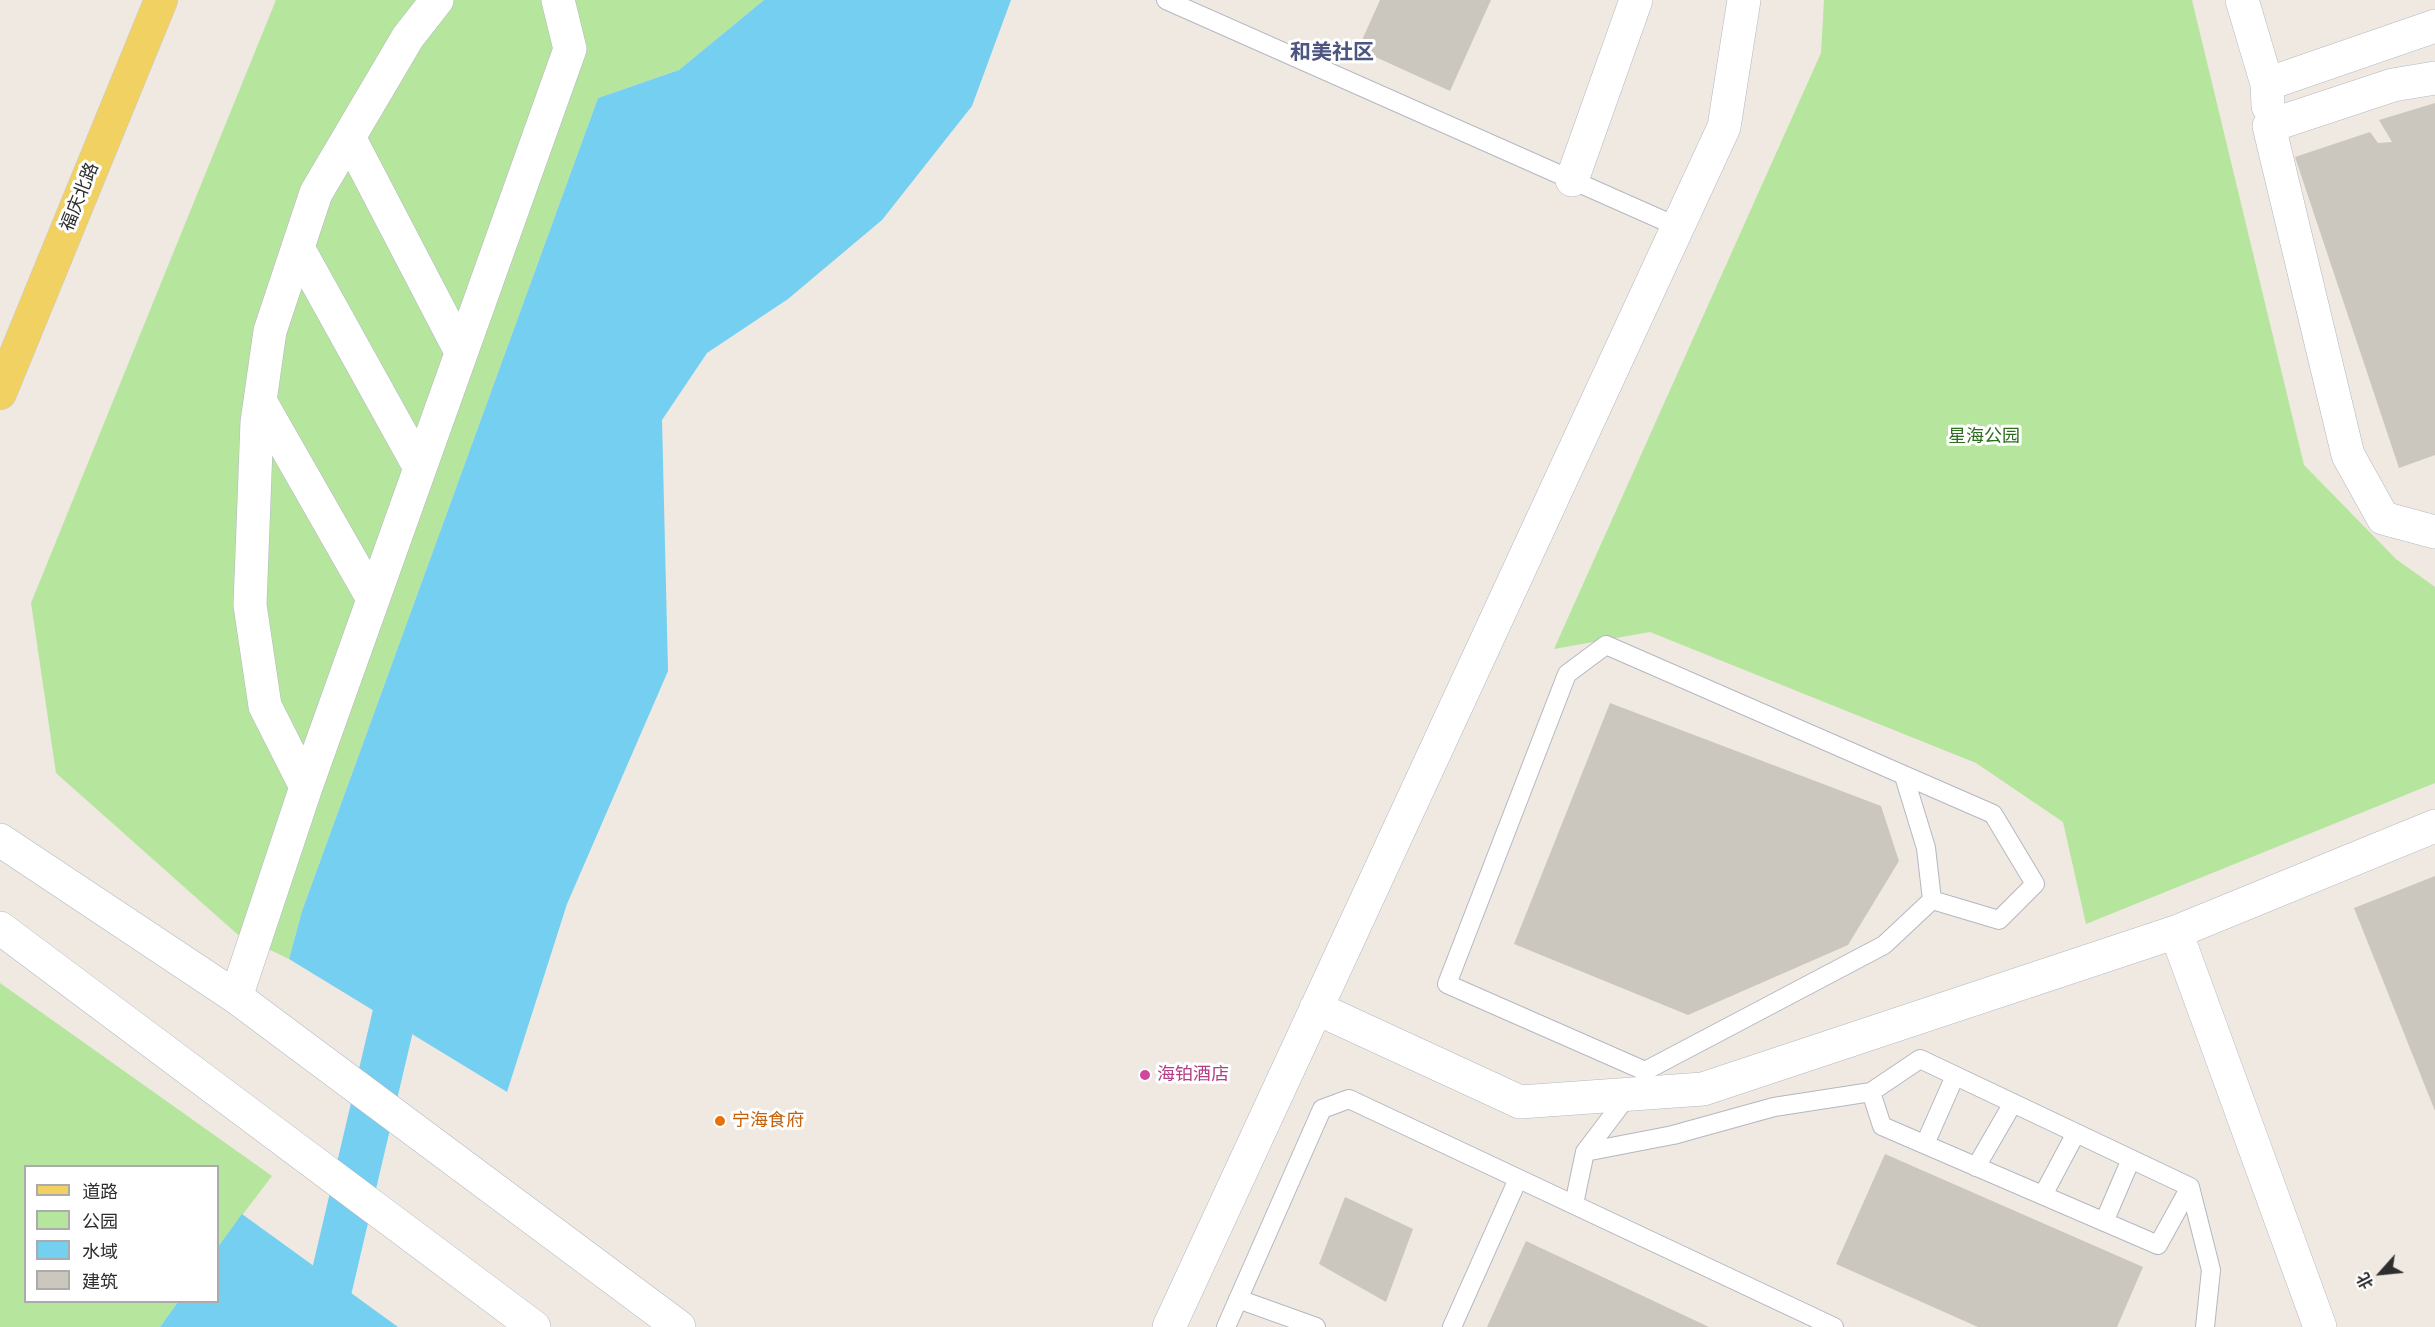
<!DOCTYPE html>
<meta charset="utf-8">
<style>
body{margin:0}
#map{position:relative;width:2435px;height:1327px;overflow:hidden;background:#efe9e1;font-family:"Noto Sans","Noto Sans SC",sans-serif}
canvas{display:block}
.legend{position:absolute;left:24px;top:1165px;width:195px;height:138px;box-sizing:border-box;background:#fff;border:2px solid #ababab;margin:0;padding:8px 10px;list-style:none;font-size:18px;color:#2e2e2e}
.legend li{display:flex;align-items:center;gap:12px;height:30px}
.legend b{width:30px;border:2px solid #ababab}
.north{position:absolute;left:2351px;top:1243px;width:60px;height:60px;-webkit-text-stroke:4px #fff;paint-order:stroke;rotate:243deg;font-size:16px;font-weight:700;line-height:24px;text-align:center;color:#2e2e2e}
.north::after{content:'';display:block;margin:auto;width:21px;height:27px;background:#2e2e2e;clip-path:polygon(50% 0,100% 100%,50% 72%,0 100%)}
</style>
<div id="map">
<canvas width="2435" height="1327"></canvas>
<ul class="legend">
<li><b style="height:8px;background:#f2d163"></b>道路</li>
<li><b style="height:16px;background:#b6e59e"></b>公园</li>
<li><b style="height:16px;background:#75cff0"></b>水域</li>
<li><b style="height:16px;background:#cbc7bf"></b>建筑</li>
</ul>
<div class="north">北</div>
</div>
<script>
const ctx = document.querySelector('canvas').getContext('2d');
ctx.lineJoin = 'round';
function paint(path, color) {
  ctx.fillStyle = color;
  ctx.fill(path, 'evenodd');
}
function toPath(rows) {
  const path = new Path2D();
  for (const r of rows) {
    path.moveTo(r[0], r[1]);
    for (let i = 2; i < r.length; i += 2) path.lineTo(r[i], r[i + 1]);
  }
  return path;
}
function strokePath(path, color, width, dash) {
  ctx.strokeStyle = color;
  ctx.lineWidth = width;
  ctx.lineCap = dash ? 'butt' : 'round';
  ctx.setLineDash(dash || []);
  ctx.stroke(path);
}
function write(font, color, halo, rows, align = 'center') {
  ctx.font = font + ' "Noto Sans","Noto Sans SC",sans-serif';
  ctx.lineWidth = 6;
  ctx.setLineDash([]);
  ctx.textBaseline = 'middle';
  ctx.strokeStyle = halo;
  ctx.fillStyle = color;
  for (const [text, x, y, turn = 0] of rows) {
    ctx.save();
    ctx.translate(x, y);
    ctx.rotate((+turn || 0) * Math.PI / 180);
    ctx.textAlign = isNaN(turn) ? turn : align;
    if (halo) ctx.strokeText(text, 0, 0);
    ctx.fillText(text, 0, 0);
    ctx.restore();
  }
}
paint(toPath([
 [276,0,764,0,679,70,598,98,302,911,289,959,237,934,56,773,31,603],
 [1824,0,2192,0,2304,465,2396,559,2435,587,2435,783,2086,924,2063,822,1976,763,1650,632,1554,649,1821,53],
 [0,983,272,1176,218,1247,218,1166,26,1166,26,1302,178,1302,160,1327,0,1327]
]), '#b6e59e');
paint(toPath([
 [764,0,1011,0,972,106,882,220,788,299,707,353,662,420,668,671,567,904,507,1092,289,959,302,911,598,98,679,70],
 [242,1214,398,1327,160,1327,178,1302,218,1302,218,1247]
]), '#75cff0');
strokePath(toPath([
 [321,1327,406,965]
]), '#75cff0', 44);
paint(toPath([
 [1380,0,1491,0,1450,91,1358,49],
 [2435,103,2435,455,2399,468,2295,157,2370,132,2378,143,2392,142,2379,120],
 [1610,703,1881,806,1899,861,1848,945,1688,1015,1514,944],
 [2435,876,2435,1111,2354,908],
 [1885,1154,2143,1267,2117,1327,1978,1327,1836,1264],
 [1345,1197,1413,1229,1386,1302,1319,1264],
 [1526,1241,1709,1327,1487,1327]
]), '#cbc7bf');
const lane = toPath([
 [1166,0,1678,227],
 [1606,645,1993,814,2035,884,1999,920,1932,900,1884,945,1645,1071,1447,984,1567,674,1606,645],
 [1904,776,1926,848,1932,900],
 [1871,1092,1882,1126,2158,1245,2190,1187],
 [1925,1144,1955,1076],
 [1585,1152,1629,1094],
 [1976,1167,2013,1103],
 [2043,1195,2076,1133],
 [1574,1204,1585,1152,1673,1135,1774,1107,1871,1092,1920,1059,2190,1187,2211,1270,2205,1327],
 [2104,1222,2131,1159],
 [1238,1299,1316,1327],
 [1226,1327,1322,1109,1349,1099,1834,1327],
 [1452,1327,1518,1179]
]);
const street = toPath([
 [2242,0,2267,84,2268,106],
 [2435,78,2393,85,2269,126,2348,455,2383,518,2435,532],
 [2267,84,2435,26],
 [349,137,461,352],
 [1572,180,1636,0],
 [298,248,420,468],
 [260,401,373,599],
 [306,787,265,706,250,605,257,422,270,331,316,193,408,37,437,0],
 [236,997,306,787,570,49,558,0]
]);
const secondary = toPath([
 [0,840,236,997,679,1327],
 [0,928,534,1327],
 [2176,932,2320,1327],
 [1316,1008,1520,1102,1703,1089,2176,932,2435,826],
 [1169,1327,1724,127,1744,0]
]);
const primary = toPath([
 [0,393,161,0]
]);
strokePath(lane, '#b4b7c1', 20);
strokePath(street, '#b4b7c1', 34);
strokePath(secondary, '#b4b7c1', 34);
strokePath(primary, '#c9c9c9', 34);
strokePath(lane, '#fff', 18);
strokePath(street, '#fff', 33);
strokePath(secondary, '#fff', 33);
strokePath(primary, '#f2d163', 33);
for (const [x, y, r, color] of [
 [1145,1075,6,"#d1479c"],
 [720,1121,6,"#e8710a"]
]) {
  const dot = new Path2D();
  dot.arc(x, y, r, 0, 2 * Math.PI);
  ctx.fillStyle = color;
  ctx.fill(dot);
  strokePath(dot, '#fff', 2);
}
write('18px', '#2e2e2e', '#fff', [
 ["福庆北路",80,197,-68]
]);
write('18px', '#2c6e1b', '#fff', [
 ["星海公园",1984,437]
]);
write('18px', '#b23c85', '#fff', [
 ["海铂酒店",1157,1075]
], 'left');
write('18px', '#c56008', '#fff', [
 ["宁海食府",732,1121]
], 'left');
write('bold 21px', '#4d5680', '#fff', [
 ["和美社区",1332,53]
]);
</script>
